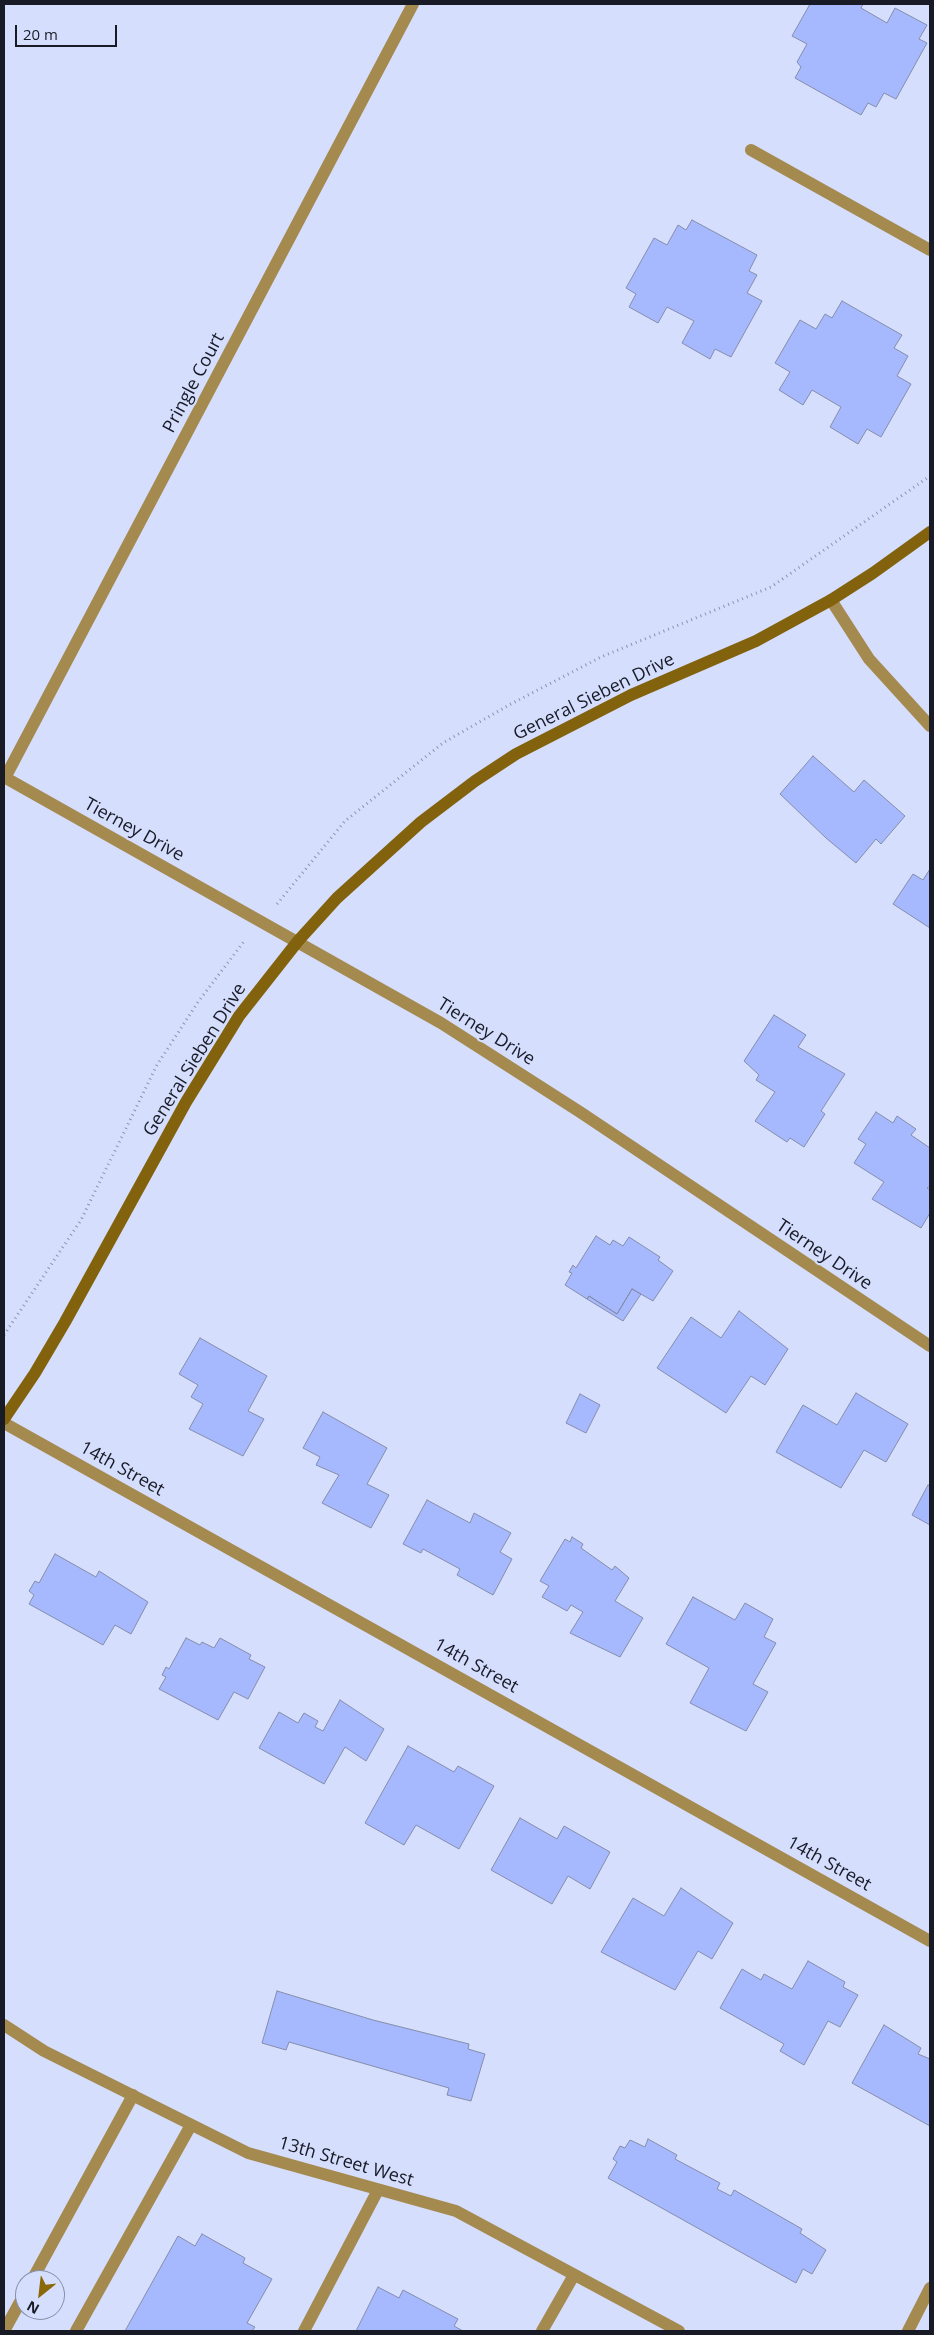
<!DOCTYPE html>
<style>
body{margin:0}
#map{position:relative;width:934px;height:2335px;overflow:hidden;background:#d5defd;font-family:"Open Sans",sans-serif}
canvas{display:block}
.frame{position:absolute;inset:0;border:5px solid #181b26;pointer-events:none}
.north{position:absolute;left:15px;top:2270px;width:50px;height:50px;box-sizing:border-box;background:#d5defd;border:1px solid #8990a7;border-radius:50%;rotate:209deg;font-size:14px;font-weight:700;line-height:20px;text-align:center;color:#181b26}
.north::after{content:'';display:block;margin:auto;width:18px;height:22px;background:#8b6808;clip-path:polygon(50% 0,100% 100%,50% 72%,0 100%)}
.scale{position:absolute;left:15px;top:25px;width:102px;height:22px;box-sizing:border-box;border:2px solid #181b26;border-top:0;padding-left:6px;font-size:15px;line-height:18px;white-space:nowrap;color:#181b26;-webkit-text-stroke:4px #d5defd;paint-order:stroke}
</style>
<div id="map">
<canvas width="934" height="2335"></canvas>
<div class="frame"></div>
<div class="north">N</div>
<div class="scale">20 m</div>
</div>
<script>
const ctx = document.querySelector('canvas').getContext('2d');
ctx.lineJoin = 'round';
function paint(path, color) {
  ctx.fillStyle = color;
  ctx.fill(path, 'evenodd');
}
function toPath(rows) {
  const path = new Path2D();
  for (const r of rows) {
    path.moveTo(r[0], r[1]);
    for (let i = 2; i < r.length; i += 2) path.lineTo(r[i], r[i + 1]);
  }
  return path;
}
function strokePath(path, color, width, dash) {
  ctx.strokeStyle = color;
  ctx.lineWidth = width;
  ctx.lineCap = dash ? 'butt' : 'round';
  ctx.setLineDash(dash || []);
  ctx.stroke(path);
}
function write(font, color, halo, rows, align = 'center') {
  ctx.font = font + ' "Open Sans",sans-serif';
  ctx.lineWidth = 4.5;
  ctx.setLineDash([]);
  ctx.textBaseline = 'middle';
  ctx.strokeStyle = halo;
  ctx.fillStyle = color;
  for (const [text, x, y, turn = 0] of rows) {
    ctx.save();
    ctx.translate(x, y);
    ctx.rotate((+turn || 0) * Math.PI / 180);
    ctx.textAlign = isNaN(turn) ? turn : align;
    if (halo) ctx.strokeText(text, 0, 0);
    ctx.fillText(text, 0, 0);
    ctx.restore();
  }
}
const building = toPath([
 [810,4,863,4,861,8,887,23,895,8,927,25,919,39,927,43,896,99,884,93,876,107,868,103,861,115,795,78,801,67,797,62,807,44,792,36,810,4],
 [692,220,757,255,749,271,757,275,747,293,762,301,731,357,715,349,710,359,682,343,694,321,667,307,658,323,629,307,636,294,626,288,654,238,667,245,678,225,686,230,692,220],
 [842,301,902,335,894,348,908,356,897,376,911,384,881,437,867,429,858,444,830,427,841,407,812,390,803,405,779,390,790,372,775,363,800,320,816,329,825,314,832,318,842,301],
 [813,756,854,792,864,780,905,816,881,844,876,839,856,863,826,838,780,794,813,756],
 [930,869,930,928,893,904,913,874,923,880,930,869],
 [774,1015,806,1035,798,1047,845,1074,821,1111,825,1114,804,1147,790,1138,787,1142,755,1121,775,1092,756,1080,759,1075,744,1061,774,1015],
 [876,1112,893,1123,897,1116,916,1129,911,1135,930,1148,930,1186,927,1188,930,1190,930,1213,921,1228,872,1199,884,1182,854,1163,866,1144,858,1139,876,1112],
 [596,1236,610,1245,613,1240,623,1246,629,1237,660,1257,658,1260,673,1271,653,1301,632,1289,617,1314,589,1296,587,1299,565,1285,572,1273,569,1272,573,1265,576,1268,596,1236],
 [632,1289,641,1294,623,1321,587,1299,589,1296,617,1314,632,1289],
 [739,1311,788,1349,765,1385,751,1376,726,1413,657,1368,691,1317,721,1338,739,1311],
 [200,1338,267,1376,248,1411,264,1419,243,1456,189,1429,203,1404,191,1397,198,1385,179,1374,200,1338],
 [856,1393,908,1424,886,1462,864,1450,841,1488,776,1452,803,1405,837,1425,856,1393],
 [580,1394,600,1405,586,1433,566,1423,580,1394],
 [323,1412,387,1448,367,1484,389,1495,371,1528,322,1503,339,1475,316,1465,320,1457,303,1448,323,1412],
 [928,1485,930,1486,930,1525,912,1515,928,1485],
 [427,1500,470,1523,474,1513,511,1533,500,1552,512,1559,493,1595,457,1575,460,1569,423,1549,421,1553,403,1544,427,1500],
 [572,1537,583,1544,581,1548,612,1570,615,1566,629,1578,615,1601,643,1618,620,1657,570,1633,583,1612,571,1605,567,1611,542,1597,549,1586,540,1581,565,1539,570,1542,572,1537],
 [55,1554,96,1577,99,1571,148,1602,131,1634,115,1625,103,1645,29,1604,34,1595,29,1591,35,1581,39,1583,55,1554],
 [693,1597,735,1620,745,1603,773,1619,764,1637,776,1643,753,1684,768,1692,746,1731,690,1703,709,1668,666,1644,693,1597],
 [186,1638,200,1645,202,1642,214,1648,220,1638,251,1655,249,1659,265,1667,248,1699,234,1692,218,1720,159,1689,166,1677,162,1675,166,1667,169,1669,186,1638],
 [340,1700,384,1729,366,1761,345,1747,324,1784,259,1748,279,1712,298,1723,304,1713,318,1721,315,1727,323,1731,340,1700],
 [408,1746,454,1772,458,1766,494,1786,459,1849,416,1825,404,1845,365,1823,408,1746],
 [520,1818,557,1839,564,1826,610,1852,590,1889,568,1876,552,1904,491,1870,520,1818],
 [681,1888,733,1923,712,1959,698,1951,675,1990,601,1952,633,1898,664,1916,681,1888],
 [808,1961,845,1982,843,1987,858,1995,840,2027,828,2021,804,2065,780,2051,784,2044,720,2008,742,1969,761,1980,764,1974,792,1989,808,1961],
 [277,1991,373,2020,469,2044,468,2049,485,2054,471,2101,447,2095,449,2088,289,2042,286,2050,262,2043,277,1991],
 [884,2025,921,2048,918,2054,930,2059,930,2126,852,2083,884,2025],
 [648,2139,677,2155,675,2159,720,2183,717,2189,731,2196,734,2190,802,2229,800,2233,826,2250,812,2274,803,2269,796,2283,608,2178,617,2162,613,2159,620,2146,625,2148,630,2140,645,2147,648,2139],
 [202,2234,245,2258,243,2263,272,2279,247,2323,255,2327,252,2331,125,2331,178,2236,195,2246,202,2234],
 [378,2287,399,2298,403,2290,458,2319,454,2326,463,2331,356,2331,378,2287]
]);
paint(building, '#a6b8fe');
strokePath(building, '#858da9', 1);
strokePath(toPath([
 [277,904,345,821,443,743,509,705,601,657,771,587,930,476],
 [4,1335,81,1220,157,1065,198,1002,245,940]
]), '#8d94ac', 3, [1, 4]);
strokePath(toPath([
 [32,2280,133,2095],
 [4,2331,25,2293],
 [76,2331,191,2125],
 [304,2331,378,2190],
 [542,2331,574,2275]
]), '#a58a50', 12);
strokePath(toPath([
 [751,150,930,250],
 [831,600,869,659,930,726],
 [4,777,441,1023,580,1112,930,1346],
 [5,778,413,4],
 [4,1423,930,1941],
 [4,2025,44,2051,248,2153,456,2211,679,2331],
 [908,2331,930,2288]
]), '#a58a50', 12);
strokePath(toPath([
 [4,1419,35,1373,65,1322,186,1102,239,1016,298,941,337,898,421,822,475,781,516,754,631,695,756,641,831,600,873,573,930,532]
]), '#82620c', 12);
write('18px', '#181b26', '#d5defd', [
 ["Pringle Court",194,383,-62],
 ["General Sieben Drive",594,697,-26],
 ["Tierney Drive",134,830,29],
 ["Tierney Drive",486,1032,32],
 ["General Sieben Drive",195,1060,-58],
 ["Tierney Drive",824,1255,34],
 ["14th Street",122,1469,29],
 ["14th Street",476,1666,29],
 ["14th Street",829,1864,29],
 ["13th Street West",346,2162,16]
]);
</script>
